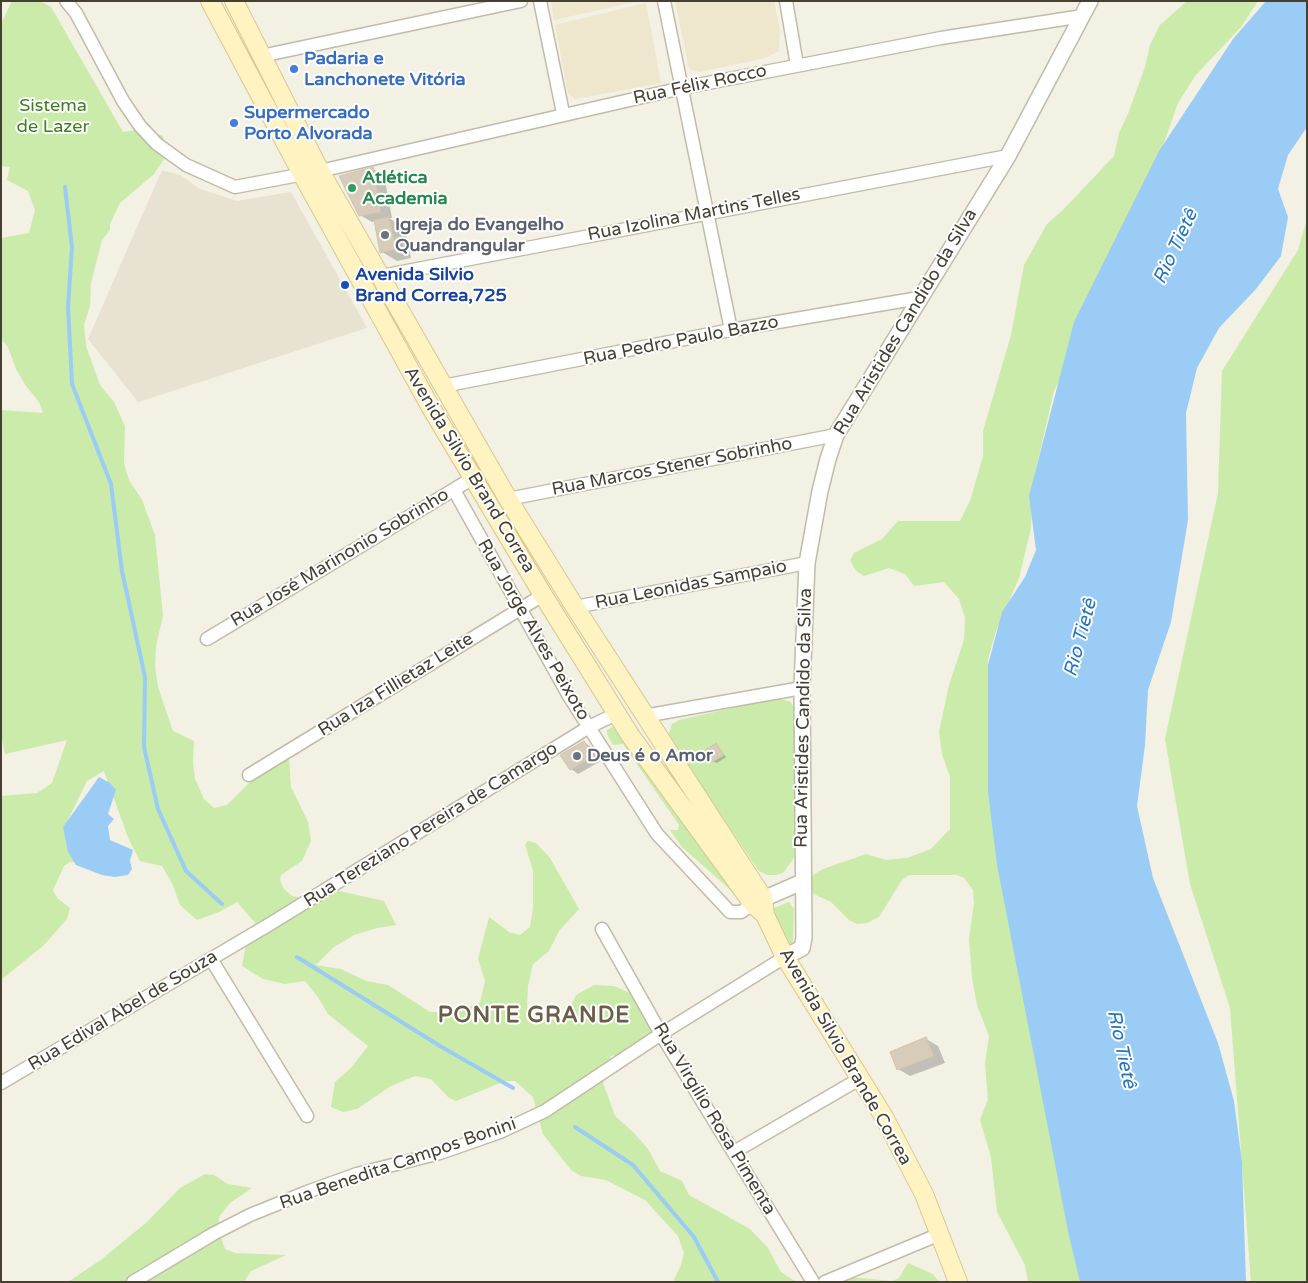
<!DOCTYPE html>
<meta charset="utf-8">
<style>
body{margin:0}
#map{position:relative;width:1308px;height:1283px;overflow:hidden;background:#f3f0e4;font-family:"Varela Round",sans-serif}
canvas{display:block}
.frame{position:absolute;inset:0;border:2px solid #464033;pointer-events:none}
</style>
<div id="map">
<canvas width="1308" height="1283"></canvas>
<div class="frame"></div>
</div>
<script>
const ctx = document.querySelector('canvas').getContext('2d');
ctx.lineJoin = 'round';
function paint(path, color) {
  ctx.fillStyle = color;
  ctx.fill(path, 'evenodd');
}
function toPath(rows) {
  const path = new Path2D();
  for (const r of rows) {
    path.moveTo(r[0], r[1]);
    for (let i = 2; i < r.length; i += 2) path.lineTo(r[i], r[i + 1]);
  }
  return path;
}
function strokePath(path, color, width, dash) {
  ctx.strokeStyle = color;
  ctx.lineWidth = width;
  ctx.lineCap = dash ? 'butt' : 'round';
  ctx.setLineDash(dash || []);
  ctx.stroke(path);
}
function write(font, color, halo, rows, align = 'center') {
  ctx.font = font + ' "Varela Round",sans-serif';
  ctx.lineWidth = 4;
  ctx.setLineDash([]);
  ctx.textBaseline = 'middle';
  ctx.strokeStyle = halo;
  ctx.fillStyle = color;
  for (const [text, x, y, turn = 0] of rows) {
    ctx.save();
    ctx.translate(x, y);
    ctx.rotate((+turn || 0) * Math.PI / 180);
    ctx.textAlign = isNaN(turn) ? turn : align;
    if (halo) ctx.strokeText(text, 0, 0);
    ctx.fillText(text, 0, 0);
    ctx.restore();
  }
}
paint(toPath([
 [162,170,182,176,200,189,237,201,291,192,367,328,138,402,88,339]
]), '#e8e2d2');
paint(toPath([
 [551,1,639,1,554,20],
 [675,1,774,1,780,30,779,51,765,58,700,72,689,69],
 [646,3,661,83,575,99,568,94,555,25]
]), '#eee6cd');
paint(toPath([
 [12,1,40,1,51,7,123,132,143,129,163,136,166,156,154,174,120,203,110,224,110,230,102,240,91,283,90,306,84,325,86,346,100,385,114,402,125,426,124,464,129,480,142,500,155,535,163,616,156,646,155,667,158,687,173,731,194,741,193,762,195,779,204,799,214,808,227,805,266,766,282,758,289,759,291,787,308,822,311,841,302,861,281,875,280,880,283,888,292,896,303,898,338,887,339,891,384,901,396,925,377,928,354,935,334,947,316,965,341,969,366,981,388,985,430,1012,455,1012,480,1003,485,981,478,959,489,917,509,932,520,935,530,927,533,908,533,871,525,844,528,841,536,843,550,858,579,909,559,931,549,951,533,964,528,986,527,1007,545,1022,567,1014,576,995,594,985,614,986,634,995,663,1042,632,1053,611,1056,601,1077,615,1116,633,1132,648,1149,660,1171,682,1181,689,1195,750,1229,768,1248,781,1272,796,1282,673,1282,681,1265,684,1253,678,1236,645,1200,606,1180,581,1176,571,1170,543,1134,533,1097,515,1081,505,1081,456,1101,448,1097,431,1079,415,1076,391,1086,357,1109,343,1112,331,1107,335,1082,351,1068,368,1046,328,1014,318,997,305,981,285,984,263,979,242,966,246,944,256,924,237,902,219,912,197,920,180,905,172,883,162,866,140,861,129,840,104,771,87,781,68,820,71,840,78,862,70,862,64,866,53,890,57,898,70,908,67,919,44,945,1,980,1,796,37,793,52,783,67,740,5,754,1,735,1,410,43,413,39,402,26,386,16,369,8,347,1,339,1,238,29,233,35,210,28,191,7,180,10,167,1,166,1,24],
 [1187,1,1258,1,1241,27,1195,76,1178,103,1164,143,1132,209,1089,322,1054,391,1033,482,1031,528,1019,578,996,631,988,659,990,755,1082,1282,1028,1282,1025,1265,997,1212,991,1157,980,1120,988,1099,985,1064,989,1036,977,1005,972,978,969,939,974,903,973,890,964,878,957,875,909,875,902,880,879,917,867,923,857,924,849,920,831,902,805,890,799,883,823,869,866,854,886,860,907,858,931,849,950,829,950,777,942,754,939,732,949,685,964,640,965,618,959,599,944,582,914,586,905,574,889,568,864,576,856,571,850,560,854,553,882,539,898,521,960,521,970,501,983,456,983,431,1011,335,1024,265,1047,224,1063,210,1114,156,1119,133,1128,114,1145,67,1150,45,1160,25],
 [1307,219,1307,1282,1251,1282,1230,1008,1190,884,1165,739,1218,493,1222,371,1298,250],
 [777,698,791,702,795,710,795,798,794,858,783,873,776,875,767,875,759,871,668,737,672,724,679,720],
 [614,726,651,781,735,894,682,847,670,830,678,830,679,825,623,744,613,745,607,734,607,730],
 [789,902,794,909,793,945,790,946,770,914,774,908],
 [205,1174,214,1175,228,1184,252,1188,230,1203,219,1217,218,1229,225,1249,235,1253,286,1255,251,1271,244,1282,68,1282,102,1259,147,1222,180,1188],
 [908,1263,933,1274,939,1282,833,1282,850,1277,892,1281,899,1278]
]), '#caeba9');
paint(toPath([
 [1266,1,1307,1,1307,127,1288,155,1278,189,1288,217,1281,256,1256,289,1219,328,1197,368,1186,413,1188,520,1171,622,1148,690,1145,745,1137,806,1153,878,1218,1043,1234,1101,1242,1162,1246,1282,1080,1282,1068,1231,997,865,988,792,988,665,1002,612,1025,577,1036,550,1029,496,1074,322,1159,151,1233,39],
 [99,777,110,783,116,790,108,814,114,819,108,826,110,840,133,850,130,861,132,869,128,875,115,877,102,875,76,865,68,852,63,827]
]), '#9bccf6');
paint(toPath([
 [373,169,384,175,392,218,389,218,405,228,411,258,397,261,382,252,376,221,372,222,360,215],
 [584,742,591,747,601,761,578,774,571,769],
 [716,745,726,757,717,763,713,761],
 [926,1039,938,1046,945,1063,910,1076,898,1069]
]), '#0003');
strokePath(toPath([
 [65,187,72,247,68,307,72,384,111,484,122,571,145,677,144,747,158,809,186,871,222,904],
 [297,957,440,1046,513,1088],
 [575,1127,633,1165,694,1237,718,1282]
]), '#9bccf6', 4);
const building = toPath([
 [373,167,381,212,359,216,339,176,373,167],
 [389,217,396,249,380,253,374,220,389,217],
 [584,741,594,756,570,770,560,755,584,741],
 [716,743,724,755,712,762,705,750,716,743],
 [926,1037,934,1056,897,1070,890,1052,926,1037]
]);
paint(building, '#d6ccb9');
strokePath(building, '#d1c4ab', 1);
const minor = toPath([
 [66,1,76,13,123,101,140,126,157,144,186,165,235,187,320,171,682,88,941,38,1083,16],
 [540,1,563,113],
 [664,1,731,330],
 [786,1,797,65],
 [261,56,521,1],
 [381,276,1008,156],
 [443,386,731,330,919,298],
 [454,490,569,696,657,834,730,912,741,912,753,904],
 [508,499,836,435],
 [575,607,807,563],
 [207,639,473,478],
 [644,716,802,688],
 [249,775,543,595],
 [602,929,661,1034,813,1282],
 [211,959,307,1116],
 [1,1083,270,924,589,727,618,713],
 [734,1152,861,1078],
 [133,1282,213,1234,250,1215,307,1192,357,1174,440,1153,500,1132,545,1111,661,1034,785,957],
 [825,1282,940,1234]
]);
const tertiary = toPath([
 [754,903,802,882],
 [785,957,802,948,804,938,802,688,807,563,820,491,828,459,836,435,1008,156,1090,1]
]);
const secondary = toPath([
 [210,1,302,174,430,406,543,595,630,735,753,904,763,913],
 [234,1,320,171,508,499,575,607,763,898,765,915,785,957,884,1117,924,1194,958,1282]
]);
strokePath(minor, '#c2bba9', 15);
strokePath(tertiary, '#c2bba9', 18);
strokePath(secondary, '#d7c890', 20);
strokePath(minor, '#fff', 12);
strokePath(tertiary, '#fff', 15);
strokePath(secondary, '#fff3c2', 18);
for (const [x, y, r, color] of [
 [294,69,5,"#3f7fe0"],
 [234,123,5,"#3f7fe0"],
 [352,188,5,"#2e9e5b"],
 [385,235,5,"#6b7280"],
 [345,285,5,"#1a4fb4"],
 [577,756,5,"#6b7280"]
]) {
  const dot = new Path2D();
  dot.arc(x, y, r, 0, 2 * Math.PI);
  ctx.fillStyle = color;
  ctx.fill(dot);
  strokePath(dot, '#fff', 2);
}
write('bold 18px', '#366cbe', '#fff', [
 ["Padaria e",304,59],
 ["Lanchonete Vitória",304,80],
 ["Supermercado",244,113],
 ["Porto Alvorada",244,134]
], 'left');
write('18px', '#464033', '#fff', [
 ["Rua Félix Rocco",700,85,-12],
 ["Rua Izolina Martins Telles",694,215,-11],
 ["Rua Aristides Candido da Silva",906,322,-59],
 ["Rua Pedro Paulo Bazzo",681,341,-11],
 ["Rua Marcos Stener Sobrinho",672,467,-11],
 ["Avenida Silvio Brand Correa",469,470,59],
 ["Rua José Marinonio Sobrinho",340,558,-31],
 ["Rua Leonidas Sampaio",691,585,-11],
 ["Rua Jorge Alves Peixoto",533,630,60],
 ["Rua Iza Fillietaz Leite",396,685,-32],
 ["Rua Aristides Candido da Silva",804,718,-89],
 ["Rua Tereziano Pereira de Camargo",431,825,-32],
 ["Rua Edival Abel de Souza",123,1011,-31],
 ["Avenida Silvio Brande Correa",845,1057,60],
 ["Rua Virgílio Rosa Pimenta",714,1119,59],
 ["Rua Benedita Campos Bonini",398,1164,-19]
]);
write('18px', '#407c22', '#fff', [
 ["Sistema",53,106],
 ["de Lazer",53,127]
]);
write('bold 18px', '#27864d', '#fff', [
 ["Atlética",362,178],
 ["Academia",362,199]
], 'left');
write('bold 18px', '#5b616d', '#fff', [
 ["Igreja do Evangelho",395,225],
 ["Quandrangular",395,246],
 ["Deus é o Amor",587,756]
], 'left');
write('bold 18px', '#164399', '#fff', [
 ["Avenida Silvio",355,275],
 ["Brand Correa,725",355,296]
], 'left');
write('italic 19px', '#2573ba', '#fff', [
 ["Rio Tietê",1176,247,-65],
 ["Rio Tietê",1081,638,-75],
 ["Rio Tietê",1121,1049,78]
]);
ctx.letterSpacing = '1px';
write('bold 22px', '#6a5e4a', '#fff', [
 ["PONTE GRANDE",534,1016]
]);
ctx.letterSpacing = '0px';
</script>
